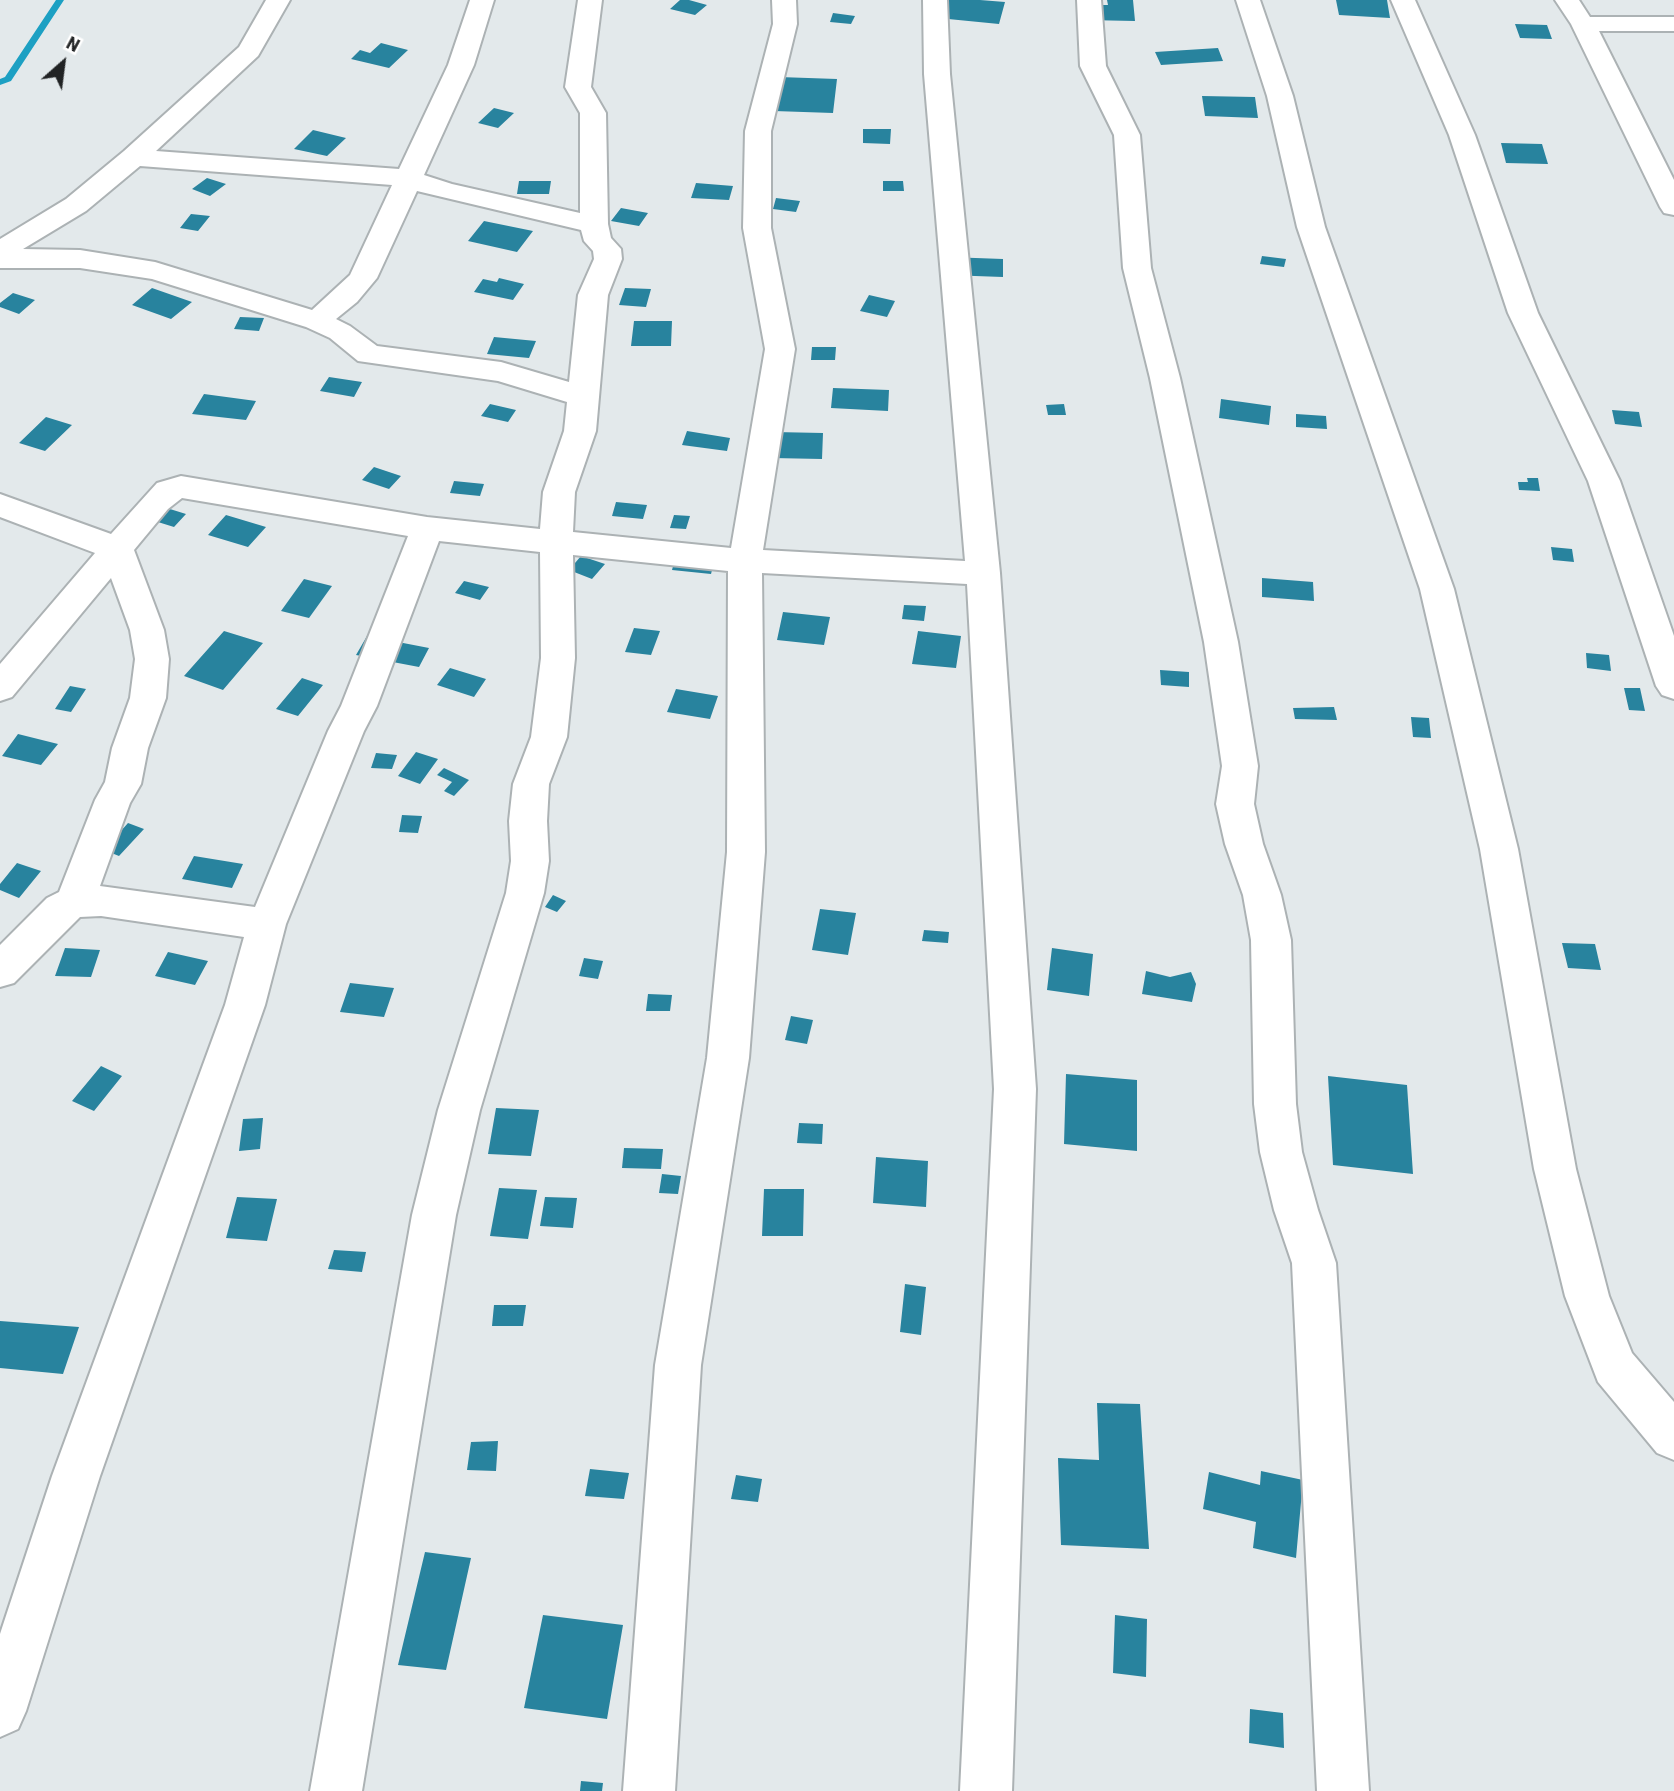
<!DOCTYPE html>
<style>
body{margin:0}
#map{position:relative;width:1674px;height:1791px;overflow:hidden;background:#e3e9eb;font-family:"Roboto Condensed",sans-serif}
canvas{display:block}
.north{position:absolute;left:28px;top:28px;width:70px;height:70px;-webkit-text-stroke:5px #fff;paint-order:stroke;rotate:28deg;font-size:19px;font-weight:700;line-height:28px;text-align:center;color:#212324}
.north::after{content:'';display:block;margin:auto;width:24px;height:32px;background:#212324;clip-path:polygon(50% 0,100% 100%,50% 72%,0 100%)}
</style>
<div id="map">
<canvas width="1674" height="1791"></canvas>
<div class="north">N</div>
</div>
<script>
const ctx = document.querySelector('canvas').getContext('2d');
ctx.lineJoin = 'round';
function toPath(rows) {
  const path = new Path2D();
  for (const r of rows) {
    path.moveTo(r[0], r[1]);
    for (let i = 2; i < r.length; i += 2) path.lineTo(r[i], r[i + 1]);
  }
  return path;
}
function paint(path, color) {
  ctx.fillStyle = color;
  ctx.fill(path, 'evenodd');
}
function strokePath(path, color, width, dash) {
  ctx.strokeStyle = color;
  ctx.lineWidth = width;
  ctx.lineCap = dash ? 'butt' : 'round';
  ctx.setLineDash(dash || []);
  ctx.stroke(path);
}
paint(toPath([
 [56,0,64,0,11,81,0,85,0,79,5,77,56,0]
]), '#1da0c3');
paint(toPath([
 [680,0,689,0,707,5,695,15,670,9],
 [943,0,980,0,1005,2,999,24,938,18],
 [1107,0,1133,0,1135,21,1086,20,1085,5,1108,5],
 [1336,0,1387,0,1390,18,1339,15],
 [833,13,855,16,851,24,830,22],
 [1515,24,1547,25,1552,39,1520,38],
 [381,43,408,50,389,68,351,59,360,50,370,53],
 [1218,48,1223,61,1161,65,1155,52],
 [779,77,837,79,833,113,774,111],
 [1202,96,1255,97,1258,118,1205,116],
 [494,108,514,113,498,128,478,123],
 [863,129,891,129,890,144,863,143],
 [313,130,346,138,327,156,294,149],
 [1501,143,1542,144,1548,164,1506,163],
 [207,178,226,184,210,196,192,189],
 [519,181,551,181,549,194,517,194],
 [883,181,903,181,904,191,883,191],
 [696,183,733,186,729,200,691,198],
 [776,198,800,201,796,212,773,209],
 [621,208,648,213,639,226,611,221],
 [191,214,210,216,198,231,180,228],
 [484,221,533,231,517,252,468,241],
 [1262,256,1286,259,1284,267,1260,264],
 [948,257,1003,259,1003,277,947,275],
 [499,278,524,284,513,300,474,292,483,279,497,282],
 [152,288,192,302,171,319,132,305],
 [625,288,651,289,646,307,619,305],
 [13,293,35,300,19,314,0,307,0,303],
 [869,295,895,301,887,317,860,311],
 [240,317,264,318,259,331,234,329],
 [634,321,672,321,671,346,631,346],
 [494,337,536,341,529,358,487,354],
 [812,347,836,347,835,360,811,360],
 [329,377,362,382,354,397,320,391],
 [833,388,889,390,888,411,831,408],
 [204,394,256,401,246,420,192,414],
 [1221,399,1271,406,1269,425,1219,418],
 [490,404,516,410,508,422,481,416],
 [1064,404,1066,415,1048,415,1046,405],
 [1612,410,1639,412,1642,427,1615,424],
 [1296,414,1326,416,1327,429,1296,427],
 [46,417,72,425,45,451,19,443],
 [687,431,730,438,727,451,682,445],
 [774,432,823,433,822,459,772,458],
 [374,467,401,476,389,489,362,480],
 [1527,478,1538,478,1540,491,1519,490,1518,482,1528,482],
 [454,481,484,484,480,496,450,493],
 [616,502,647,505,643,519,612,516],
 [157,505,186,514,174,527,145,518],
 [226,515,266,527,248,547,208,535],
 [674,515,690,516,686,529,670,528],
 [1551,547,1572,549,1574,562,1553,560],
 [676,555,715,559,711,574,672,570],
 [581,556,605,564,592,579,569,570],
 [1262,578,1313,582,1314,601,1262,597],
 [304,579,332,586,309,618,281,611],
 [464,581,489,587,480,600,455,593],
 [904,605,926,606,924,621,902,619],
 [783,612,830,617,824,645,777,640],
 [634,628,660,631,651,655,625,652],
 [224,631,263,643,223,690,184,676],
 [918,631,961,636,956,668,912,664],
 [367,636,429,648,419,667,356,655],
 [1586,653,1609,655,1611,671,1587,668],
 [450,668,486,679,474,697,437,685],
 [1160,670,1189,672,1189,687,1161,685],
 [302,678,323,685,298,716,276,709],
 [70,686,86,689,71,712,55,709],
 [1624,688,1640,688,1645,711,1629,710],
 [676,689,718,696,710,719,667,712],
 [1334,707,1337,720,1295,719,1293,708],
 [1411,717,1429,718,1431,738,1413,737],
 [18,734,58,744,41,765,2,756],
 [416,752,438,759,420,784,398,776],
 [376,753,397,755,392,769,371,768],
 [444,768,469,780,454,796,444,791,452,782,437,775],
 [402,815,422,816,418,833,399,832],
 [128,823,144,829,119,856,104,850],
 [194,856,243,864,232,888,182,879],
 [17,863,41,871,19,898,0,890,0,884],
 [553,895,566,901,557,912,545,907],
 [820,909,856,913,848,955,812,950],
 [924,930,949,932,948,943,922,941],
 [1562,943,1595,944,1601,970,1568,968],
 [65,948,100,950,91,977,55,976],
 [1052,948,1093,954,1089,996,1047,990],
 [168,952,208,961,195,985,155,976],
 [584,958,603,961,598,979,579,976],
 [1146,971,1170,977,1191,972,1196,984,1192,1002,1142,994],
 [350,983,394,988,384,1017,340,1012],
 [648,994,672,995,670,1011,646,1011],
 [791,1016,813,1020,807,1044,785,1040],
 [101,1066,122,1076,94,1111,72,1101],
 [1066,1074,1137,1080,1137,1151,1064,1144],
 [1328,1076,1407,1085,1413,1174,1333,1165],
 [496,1108,539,1110,531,1156,488,1154],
 [263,1118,260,1149,239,1151,243,1119],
 [799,1123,823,1124,822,1144,797,1143],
 [624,1148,663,1149,661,1169,622,1168],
 [876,1157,928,1161,926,1207,873,1203],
 [662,1174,681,1176,678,1194,659,1193],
 [499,1188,537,1190,528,1239,490,1236],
 [764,1189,804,1189,803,1236,762,1236],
 [237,1197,277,1199,267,1241,226,1238],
 [545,1197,577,1198,573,1228,540,1226],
 [334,1250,366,1252,362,1272,328,1269],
 [905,1284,926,1287,921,1335,900,1332],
 [494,1305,526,1305,523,1326,492,1326],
 [0,1321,79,1327,63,1374,0,1368],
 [1097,1403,1140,1404,1149,1549,1061,1545,1058,1458,1099,1460],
 [498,1441,496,1471,467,1470,471,1442],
 [590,1469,629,1473,624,1499,585,1496],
 [1261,1471,1303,1480,1296,1558,1253,1548,1256,1522,1203,1509,1209,1472,1260,1485],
 [736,1475,762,1479,758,1502,731,1499],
 [425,1552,471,1558,446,1670,398,1665],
 [543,1615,623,1625,607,1719,524,1708],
 [1115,1615,1147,1619,1146,1677,1113,1673],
 [1250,1709,1283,1713,1284,1748,1249,1743],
 [581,1781,603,1783,602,1791,580,1791]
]), '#28839e');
const street = toPath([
 [266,0,290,0,258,56,156,151,399,169,448,65,470,0,494,0,474,65,424,175,452,184,580,213,580,113,565,87,578,0,602,0,591,87,606,113,608,224,611,238,621,249,622,259,608,295,596,431,575,492,573,532,731,548,765,349,743,228,745,131,773,24,772,0,796,0,797,24,771,131,771,228,795,349,763,550,965,561,924,74,923,0,947,0,950,74,1000,573,1036,1089,1012,1791,960,1791,994,1089,967,584,762,573,765,852,749,1058,701,1365,675,1791,623,1791,655,1365,707,1058,727,852,728,571,573,555,575,658,567,737,549,784,547,821,549,861,544,893,480,1110,456,1215,362,1791,310,1791,412,1215,438,1110,506,893,511,861,509,821,513,784,531,737,541,658,540,552,439,541,377,706,364,731,286,924,265,1005,100,1476,26,1711,18,1729,0,1737,0,1634,52,1476,225,1005,244,937,101,916,80,917,14,983,0,987,0,945,47,898,59,892,95,800,105,782,112,748,130,698,135,659,130,630,111,578,12,697,0,701,0,664,95,553,0,517,0,494,111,534,157,483,181,476,427,517,540,529,543,492,564,431,567,402,498,381,358,361,330,338,306,327,152,279,80,268,0,268,0,239,66,199,124,151,239,47,266,0],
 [140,166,392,185,350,275,312,310,155,262,80,250,23,249,86,211,140,166],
 [417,191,581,230,584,241,593,251,594,259,578,295,569,382,501,362,377,346,350,326,336,319,357,302,377,278,417,191],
 [182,498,408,536,341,706,328,731,255,907,100,886,130,803,141,784,148,748,166,698,169,659,164,630,134,550,168,509,182,498],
 [1077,0,1101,0,1106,66,1140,135,1151,268,1180,378,1238,642,1258,766,1254,804,1263,844,1281,895,1291,940,1296,1104,1302,1152,1318,1210,1336,1263,1369,1791,1317,1791,1292,1263,1274,1210,1260,1152,1254,1104,1251,940,1243,895,1225,844,1216,804,1222,766,1204,642,1150,378,1123,268,1114,135,1080,66,1077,0],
 [1236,0,1260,0,1293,96,1325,227,1454,589,1518,849,1576,1169,1609,1296,1632,1353,1674,1402,1674,1460,1657,1453,1598,1382,1565,1296,1534,1169,1480,849,1420,589,1297,227,1267,96,1236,0],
 [1391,0,1415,0,1475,135,1538,313,1620,481,1674,636,1674,699,1662,695,1656,686,1588,481,1508,313,1449,135,1391,0],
 [1555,0,1579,0,1590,17,1674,17,1674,31,1599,31,1674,180,1674,215,1664,213,1660,207,1571,24,1555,0]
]);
strokePath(street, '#acb2b4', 4);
paint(street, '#fff');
</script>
